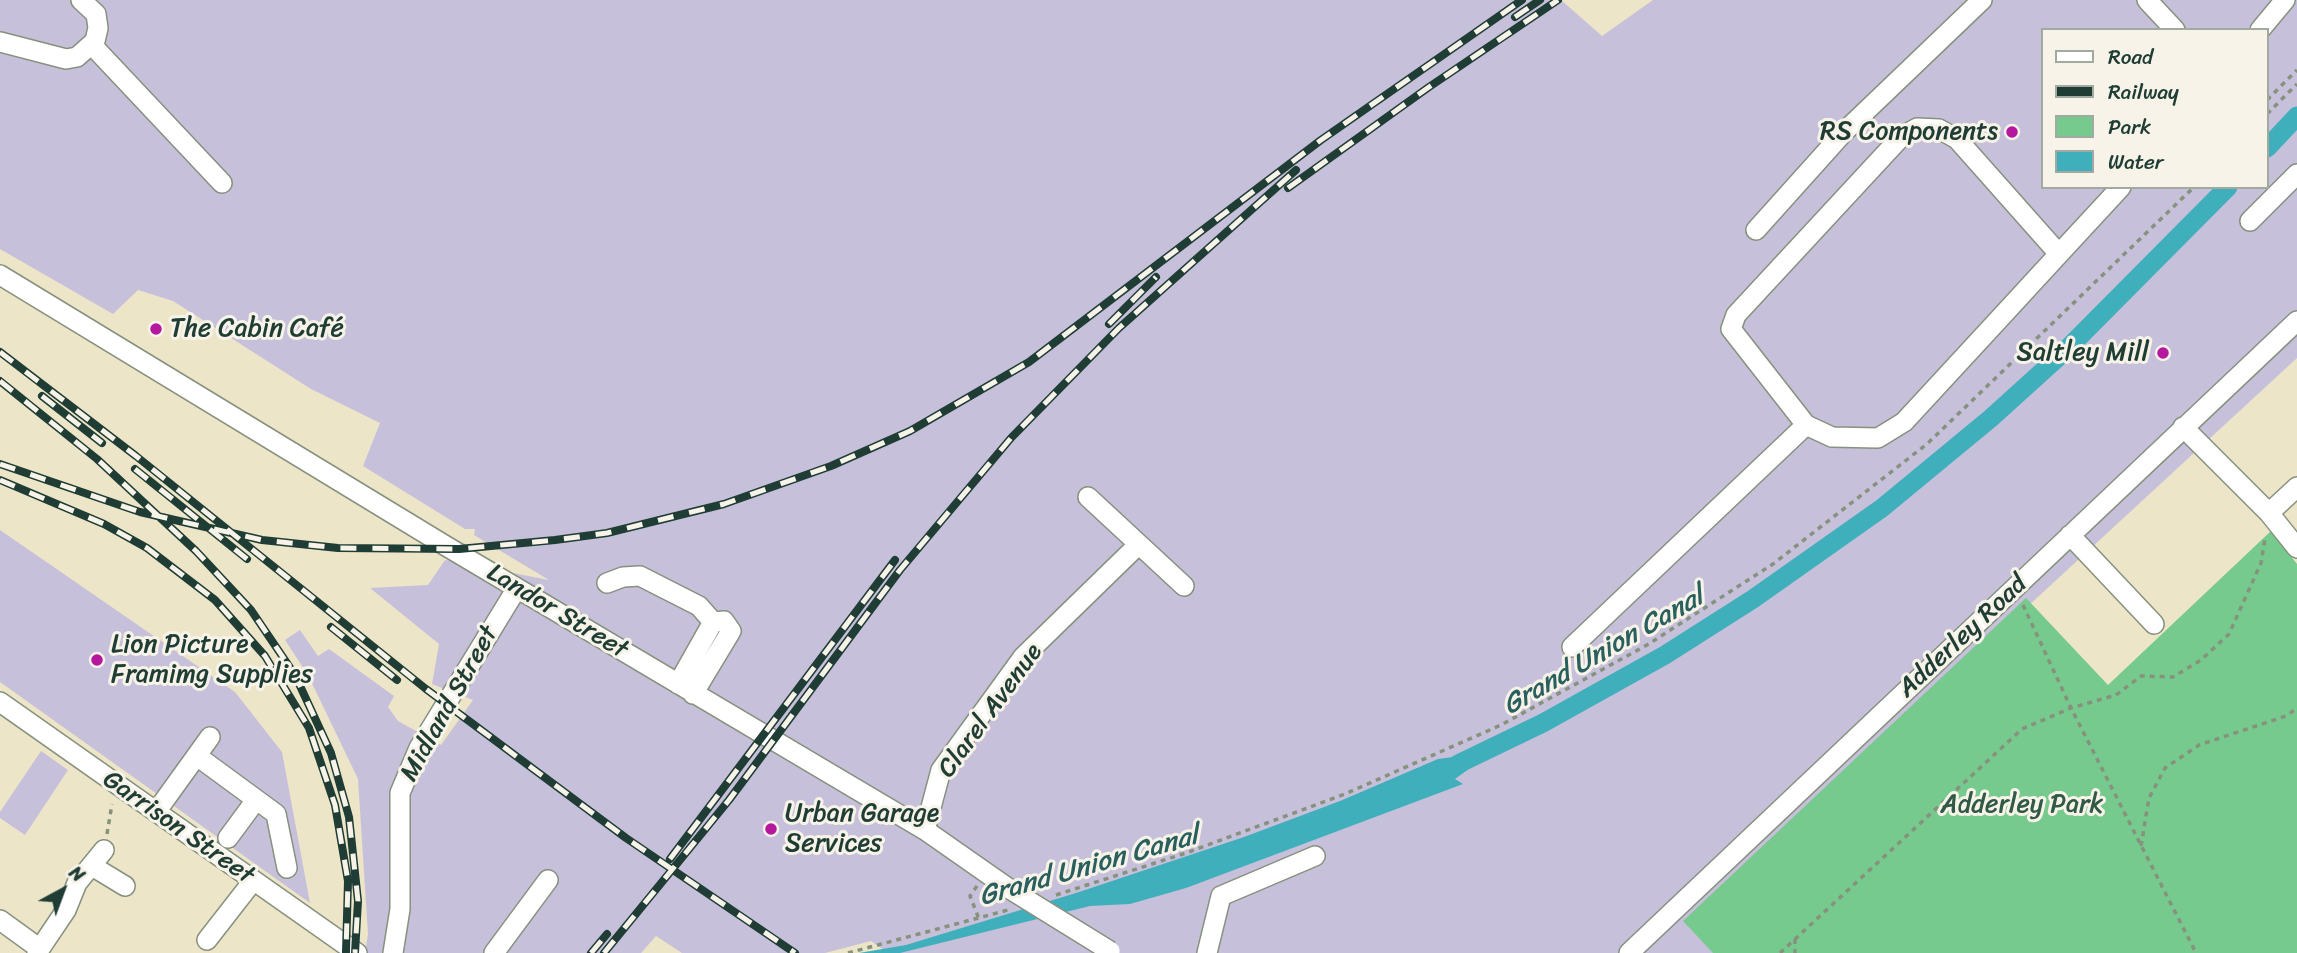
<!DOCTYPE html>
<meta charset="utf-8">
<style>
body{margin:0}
#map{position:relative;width:2297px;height:953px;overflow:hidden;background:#ede5c8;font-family:Sriracha,sans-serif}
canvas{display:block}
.legend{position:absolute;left:2041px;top:28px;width:228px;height:161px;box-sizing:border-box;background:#f7f3e8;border:2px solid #a1aaa0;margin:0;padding:9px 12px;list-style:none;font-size:21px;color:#1f3d34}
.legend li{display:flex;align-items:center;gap:14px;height:35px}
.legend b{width:35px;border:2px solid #a1aaa0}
.north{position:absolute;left:28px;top:855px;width:70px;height:70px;-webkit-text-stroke:5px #f7f3e8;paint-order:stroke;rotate:41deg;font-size:19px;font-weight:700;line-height:28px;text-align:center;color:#1f3d34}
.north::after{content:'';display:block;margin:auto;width:24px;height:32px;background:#1f3d34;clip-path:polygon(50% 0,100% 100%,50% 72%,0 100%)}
</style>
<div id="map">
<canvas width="2297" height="953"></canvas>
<ul class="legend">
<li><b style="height:9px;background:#fff"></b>Road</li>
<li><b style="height:9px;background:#1f3d34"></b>Railway</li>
<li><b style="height:19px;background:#76ca8d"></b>Park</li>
<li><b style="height:19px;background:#40afbc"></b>Water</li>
</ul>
<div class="north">N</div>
</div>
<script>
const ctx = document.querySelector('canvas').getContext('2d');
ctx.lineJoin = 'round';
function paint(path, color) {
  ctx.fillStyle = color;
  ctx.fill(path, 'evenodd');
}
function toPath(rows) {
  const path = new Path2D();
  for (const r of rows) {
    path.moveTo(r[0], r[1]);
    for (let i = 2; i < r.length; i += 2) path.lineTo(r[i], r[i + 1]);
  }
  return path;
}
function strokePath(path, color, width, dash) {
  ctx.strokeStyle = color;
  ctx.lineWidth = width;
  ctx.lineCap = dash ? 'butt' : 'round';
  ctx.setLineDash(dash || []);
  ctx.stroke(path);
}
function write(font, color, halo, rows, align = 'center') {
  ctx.font = font + ' Sriracha,sans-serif';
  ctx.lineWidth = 6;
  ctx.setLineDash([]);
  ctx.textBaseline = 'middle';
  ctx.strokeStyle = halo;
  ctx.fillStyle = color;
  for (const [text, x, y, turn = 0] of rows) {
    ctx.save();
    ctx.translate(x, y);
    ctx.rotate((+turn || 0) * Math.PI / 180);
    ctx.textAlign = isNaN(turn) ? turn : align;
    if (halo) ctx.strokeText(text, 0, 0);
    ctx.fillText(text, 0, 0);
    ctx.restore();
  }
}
paint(toPath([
 [0,0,1561,0,1602,36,1653,0,2297,0,2297,358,1691,917,1725,953,888,953,871,941,825,953,682,953,656,936,641,953,365,953,368,934,358,779,308,675,285,640,300,630,318,656,329,649,394,696,388,707,398,721,441,745,473,700,432,684,439,644,370,588,428,585,445,560,549,580,474,535,475,529,465,529,363,466,380,423,311,389,173,301,138,290,113,314,0,249],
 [2043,30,2267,30,2267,187,2043,187],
 [0,530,235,692,282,752,310,903,0,682],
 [41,751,68,770,25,835,0,818,0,812]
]), '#c6c0da');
paint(toPath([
 [2271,531,2297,564,2297,953,1713,953,1683,921,2026,598,2108,685]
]), '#76ca8d');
paint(toPath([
 [1480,749,1484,758,1455,779,1463,784,1186,888,1130,904,1090,906,900,953,859,953,906,945,1076,893,1244,837,1340,801,1438,759,1468,755]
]), '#40afbc');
strokePath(toPath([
 [2267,148,2297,116],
 [1458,764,1543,723,1665,655,1753,599,1882,508,1991,418,2065,351,2228,187]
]), '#40afbc', 19);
const minor = toPath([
 [2147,0,2175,30],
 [2260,30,2285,0],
 [0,42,66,59,77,57,95,41,98,28,96,14,81,0],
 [92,45,222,183],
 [2250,221,2297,174],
 [1756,230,1844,132,1982,0],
 [2059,254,1957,139,1939,129,1917,128,1901,137,1736,315,1731,329,1806,425,1832,437,1878,438,1904,422,2001,317,2059,254,2121,187],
 [0,275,446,546,925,830,1008,888],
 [2183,427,2269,513,2297,548],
 [1088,497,1184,586],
 [2269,513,2297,487],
 [2070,535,2154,624],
 [607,583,623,577,640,576,699,606,713,622],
 [1572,647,1806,425],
 [678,684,713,622,724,621,731,631,693,694],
 [0,702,357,953],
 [197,756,276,814,287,868],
 [156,812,210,737],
 [925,830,941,770,1023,657,1138,545],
 [228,838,256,800],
 [92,866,125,886],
 [0,920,40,949],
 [207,940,253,881],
 [37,953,66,910,77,883,104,850],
 [393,953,400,909,400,793,419,748,517,588],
 [494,953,548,880],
 [1207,953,1221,896,1315,856],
 [1629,953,2297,321]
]);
strokePath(minor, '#86917e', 22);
strokePath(toPath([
 [2267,100,2297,70],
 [2267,114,2297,84],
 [2023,605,2071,708,2196,953],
 [107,834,112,804],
 [2141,846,2149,798,2165,768,2199,745,2286,716,2297,708],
 [977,886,970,896,979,919],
 [1056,895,1186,853,1345,794,1501,725,1647,645,1773,564,1927,444,2194,187],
 [1795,939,1795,953],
 [848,953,1008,910],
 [1780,953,2022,729,2071,708,2116,695,2141,676,2173,677,2201,660,2229,634,2261,563,2265,539]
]), '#86917e', 3.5, [5, 5]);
strokePath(minor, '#fff', 19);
const rail = toPath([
 [1515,17,1540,0],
 [1288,188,1429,87,1558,0],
 [1109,324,1156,277],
 [0,352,136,456,426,689,626,838,795,953],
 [0,381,97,459,196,551,251,610,295,675,331,753,349,817,358,901,355,953],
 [42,396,102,443],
 [0,464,140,512,262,540,338,548,459,549,555,540,607,533,724,504,831,466,910,431,1029,362,1321,140,1522,0],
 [135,469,247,559],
 [0,480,104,524,147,548,215,600,265,656,309,728,335,805,348,881,346,952],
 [331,627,397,680],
 [670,859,895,560],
 [591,953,607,934],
 [604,953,729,800,900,570,1011,438,1119,328,1296,170]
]);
strokePath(rail, '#1f3d34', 8);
strokePath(rail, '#f7f3e8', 5, [16]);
const minorBridge = toPath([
 [1008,888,1110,951]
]);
strokePath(minorBridge, '#86917e', 22, []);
strokePath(minorBridge, '#fff', 19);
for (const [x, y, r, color] of [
 [2012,132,7,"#b5179e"],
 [156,329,7,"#b5179e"],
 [2163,353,7,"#b5179e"],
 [97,660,7,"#b5179e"],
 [771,829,7,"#b5179e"]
]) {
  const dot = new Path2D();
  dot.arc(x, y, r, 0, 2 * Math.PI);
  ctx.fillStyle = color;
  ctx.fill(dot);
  strokePath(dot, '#f7f3e8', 2.5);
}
write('26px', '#1f3d34', '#f7f3e8', [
 ["RS Components",1998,132,"right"],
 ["The Cabin Café",170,329],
 ["Saltley Mill",2149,353,"right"],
 ["Lion Picture",111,645],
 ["Framimg Supplies",111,675],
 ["Urban Garage",785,814],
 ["Services",785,844]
], 'left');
write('26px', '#1f3d34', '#f7f3e8', [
 ["Landor Street",557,612,31],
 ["Adderley Road",1963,637,-43],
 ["Midland Street",450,704,-61],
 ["Clarel Avenue",991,711,-54],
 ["Garrison Street",178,828,35]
]);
write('26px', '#305946', '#f7f3e8', [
 ["Adderley Park",2022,805]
]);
write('italic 28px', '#295f5d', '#f7f3e8', [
 ["Grand Union Canal",1604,652,-30],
 ["Grand Union Canal",1089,867,-16]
]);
</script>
